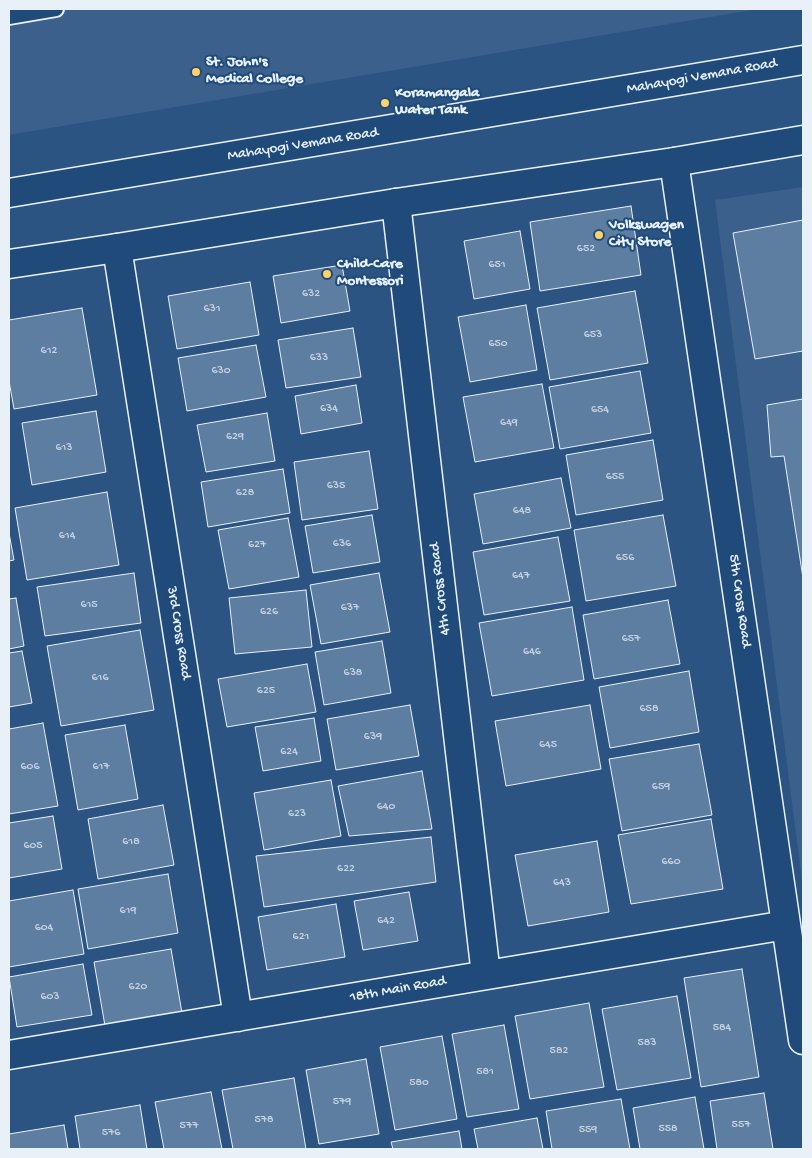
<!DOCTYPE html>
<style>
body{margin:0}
#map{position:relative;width:812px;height:1158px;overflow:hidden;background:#2b5482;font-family:"Gochi Hand",sans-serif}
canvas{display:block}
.frame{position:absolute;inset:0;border:10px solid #e8f1f8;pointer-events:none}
</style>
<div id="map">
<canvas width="812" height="1158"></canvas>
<div class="frame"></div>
</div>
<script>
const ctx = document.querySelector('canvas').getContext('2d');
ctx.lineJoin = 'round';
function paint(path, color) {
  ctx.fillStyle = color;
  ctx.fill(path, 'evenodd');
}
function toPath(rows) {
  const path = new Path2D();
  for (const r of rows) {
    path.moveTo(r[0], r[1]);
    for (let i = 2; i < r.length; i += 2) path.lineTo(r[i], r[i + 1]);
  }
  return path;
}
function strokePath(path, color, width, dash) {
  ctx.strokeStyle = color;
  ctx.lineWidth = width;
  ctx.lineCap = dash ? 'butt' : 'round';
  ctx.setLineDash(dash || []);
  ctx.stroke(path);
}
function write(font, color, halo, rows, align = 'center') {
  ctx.font = font + ' "Gochi Hand",sans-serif';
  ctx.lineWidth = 4;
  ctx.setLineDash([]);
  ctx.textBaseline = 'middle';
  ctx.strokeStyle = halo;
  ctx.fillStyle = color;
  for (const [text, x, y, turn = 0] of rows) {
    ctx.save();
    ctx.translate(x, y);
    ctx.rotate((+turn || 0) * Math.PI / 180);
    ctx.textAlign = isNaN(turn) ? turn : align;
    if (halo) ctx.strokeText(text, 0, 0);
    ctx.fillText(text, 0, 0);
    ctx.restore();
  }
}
paint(toPath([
 [9,9,758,9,9,135],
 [803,187,803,889,715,200]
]), '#3a608b');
const building = toPath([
 [631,206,641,275,540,291,530,222,631,206],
 [803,220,803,351,755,359,733,233,803,220],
 [520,231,530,289,474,299,464,241,520,231],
 [342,265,350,311,281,323,273,276,342,265],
 [250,282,259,335,177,349,168,296,250,282],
 [635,291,648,363,550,380,537,308,635,291],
 [526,305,537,370,470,382,458,317,526,305],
 [82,308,97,395,14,409,9,381,9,320,82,308],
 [353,328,361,377,286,388,278,340,353,328],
 [256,345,266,397,187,411,178,358,256,345],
 [640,371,651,433,560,449,549,387,640,371],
 [542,384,554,448,475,462,463,397,542,384],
 [356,385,362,423,301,434,295,396,356,385],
 [803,399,803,578,784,456,771,457,767,405,803,399],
 [96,411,106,472,32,485,22,423,96,411],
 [267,413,275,461,206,472,197,425,267,413],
 [653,440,663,500,576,515,566,455,653,440],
 [369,451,378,509,302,520,294,462,369,451],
 [283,469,290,513,208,527,201,482,283,469],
 [561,478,571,528,483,544,474,494,561,478],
 [107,492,119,565,27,580,15,508,107,492],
 [372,515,380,562,313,573,305,526,372,515],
 [663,515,676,586,586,601,574,530,663,515],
 [288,518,299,577,229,589,218,530,288,518],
 [9,533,14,560,9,561,9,533],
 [558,537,570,601,484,615,473,552,558,537],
 [134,573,141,623,45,636,37,587,134,573],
 [379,573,390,632,321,644,310,585,379,573],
 [306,590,312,647,235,654,229,598,306,590],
 [16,598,24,646,9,649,9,599,16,598],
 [668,600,680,664,594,679,583,615,668,600],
 [572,607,584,680,492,696,479,623,572,607],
 [140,630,154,710,61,726,47,646,140,630],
 [382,641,391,693,324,705,315,652,382,641],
 [22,651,32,703,9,707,9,653,22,651],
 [307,664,316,712,227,727,218,679,307,664],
 [689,671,699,732,610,748,599,687,689,671],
 [410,705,419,756,336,770,327,719,410,705],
 [590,705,601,769,506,786,495,721,590,705],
 [314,718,321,761,263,771,255,727,314,718],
 [43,723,58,806,9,814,9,729,43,723],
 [125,725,138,799,78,810,65,735,125,725],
 [699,744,712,815,622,831,609,759,699,744],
 [422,771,432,829,349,836,338,786,422,771],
 [331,780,341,836,264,850,254,793,331,780],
 [163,805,174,865,98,879,88,819,163,805],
 [53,816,62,869,9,878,9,823,53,816],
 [711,819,723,889,631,904,618,835,711,819],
 [431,837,436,882,264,907,256,856,431,837],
 [597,841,609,912,528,926,515,855,597,841],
 [168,874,178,933,88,949,78,889,168,874],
 [73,890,84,954,9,967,9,901,73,890],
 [409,892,418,941,363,950,354,901,409,892],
 [336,904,345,957,267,970,258,917,336,904],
 [171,949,182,1013,105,1026,94,962,171,949],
 [83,964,92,1015,17,1027,9,977,83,964],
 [742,969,759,1077,701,1087,684,978,742,969],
 [677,996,691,1078,617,1090,602,1009,677,996],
 [589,1003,604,1087,530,1099,515,1016,589,1003],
 [504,1025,519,1109,467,1117,452,1034,504,1025],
 [442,1036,457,1119,395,1130,380,1047,442,1036],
 [366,1059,379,1134,319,1144,306,1070,366,1059],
 [294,1078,306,1149,233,1149,222,1090,294,1078],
 [211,1092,222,1149,164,1149,155,1102,211,1092],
 [764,1093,773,1149,717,1149,710,1101,764,1093],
 [695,1097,704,1149,640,1149,633,1108,695,1097],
 [621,1099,630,1149,552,1149,546,1111,621,1099],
 [140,1105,147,1149,80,1149,75,1116,140,1105],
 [537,1118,543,1149,478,1149,474,1129,537,1118],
 [64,1125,68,1149,9,1149,9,1134,64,1125],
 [459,1131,462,1149,393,1149,391,1142,459,1131]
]);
paint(building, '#5d7da1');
strokePath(building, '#e8f1f8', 1);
const lane = toPath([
 [9,17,56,9]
]);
const street = toPath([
 [674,162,803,1040],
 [396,203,486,975],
 [117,248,238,1017],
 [9,1055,786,925]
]);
const primary = toPath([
 [9,193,803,60],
 [9,264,117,248,396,203,674,162,803,140]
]);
strokePath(lane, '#e8f1f8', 18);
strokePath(street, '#e8f1f8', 31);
strokePath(primary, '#e8f1f8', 31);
strokePath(lane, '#1f4a7a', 14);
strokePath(street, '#1f4a7a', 28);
strokePath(primary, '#1f4a7a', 28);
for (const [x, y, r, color] of [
 [196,72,5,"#ffd166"],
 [385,103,5,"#ffd166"],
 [599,235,5,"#ffd166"],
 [327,274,5,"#ffd166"]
]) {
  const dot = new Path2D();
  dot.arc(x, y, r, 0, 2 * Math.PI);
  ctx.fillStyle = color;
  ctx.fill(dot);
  strokePath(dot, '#1f4a7a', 2);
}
write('12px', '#c5d4e2', null, [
 ["652",586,249],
 ["651",497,265],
 ["632",311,294],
 ["631",212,309],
 ["653",593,335],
 ["650",498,344],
 ["612",49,351],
 ["633",319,358],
 ["630",221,371],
 ["634",329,409],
 ["654",600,410],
 ["649",509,423],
 ["629",235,437],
 ["613",64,448],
 ["655",615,477],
 ["635",336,486],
 ["628",245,493],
 ["648",522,511],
 ["614",67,536],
 ["636",342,544],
 ["627",257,545],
 ["656",625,558],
 ["647",521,576],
 ["615",89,605],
 ["637",350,608],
 ["626",269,612],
 ["657",631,639],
 ["646",532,652],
 ["638",353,673],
 ["616",100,678],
 ["625",266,691],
 ["658",649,709],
 ["639",373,737],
 ["645",548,745],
 ["624",289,752],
 ["606",30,767],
 ["617",101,767],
 ["659",661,787],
 ["640",386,807],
 ["623",297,814],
 ["618",131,842],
 ["605",33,846],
 ["660",671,862],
 ["622",346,869],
 ["643",562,883],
 ["619",128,911],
 ["642",386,921],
 ["604",44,928],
 ["621",301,937],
 ["620",138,987],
 ["603",50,997],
 ["584",722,1028],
 ["583",647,1043],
 ["582",559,1051],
 ["581",485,1072],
 ["580",419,1083],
 ["579",342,1102],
 ["578",264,1120],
 ["557",741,1125],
 ["577",189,1126],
 ["558",668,1129],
 ["559",588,1130],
 ["576",111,1133]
]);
write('bold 15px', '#e8f1f8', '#1f4a7a', [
 ["St. John's",206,63],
 ["Medical College",206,80],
 ["Koramangala",395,94],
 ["Water Tank",395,111],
 ["Volkswagen",609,226],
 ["City Store",609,243],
 ["Child-Care",337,265],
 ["Montessori",337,282]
], 'left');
write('15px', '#e8f1f8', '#1f4a7a', [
 ["Mahayogi Vemana Road",702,77,-10],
 ["Mahayogi Vemana Road",303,145,-9],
 ["4th Cross Road",441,589,-97],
 ["5th Cross Road",739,601,82],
 ["3rd Cross Road",178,633,81],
 ["18th Main Road",398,990,-10]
]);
</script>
